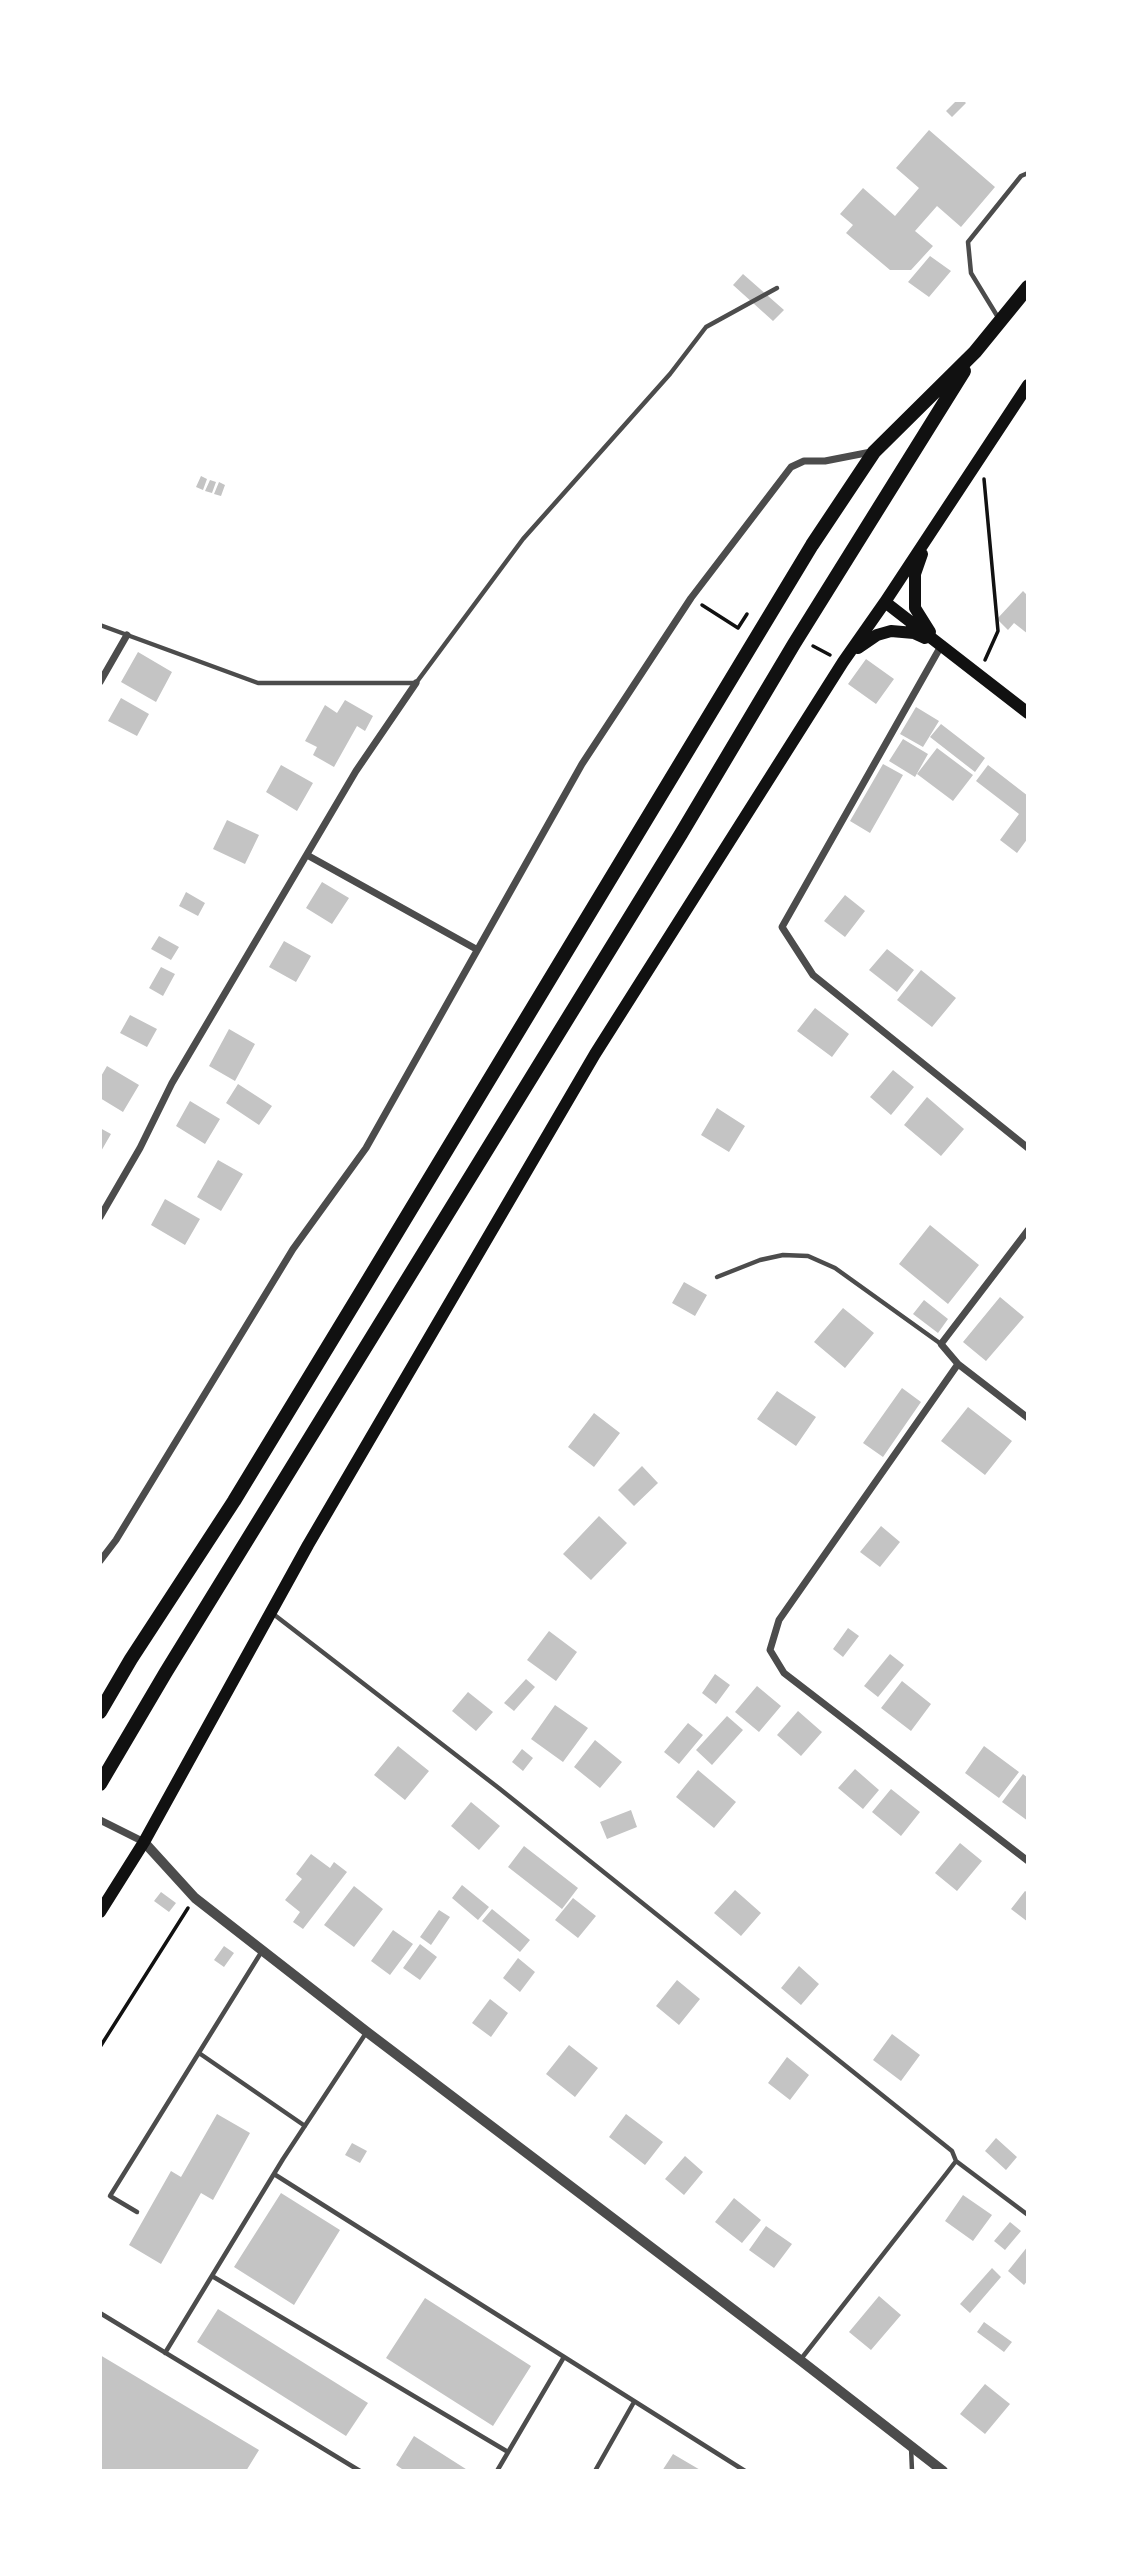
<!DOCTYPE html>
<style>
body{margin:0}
#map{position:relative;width:1128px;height:2571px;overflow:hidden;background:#fff;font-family:Arial,sans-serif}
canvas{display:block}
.frame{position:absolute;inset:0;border:102px solid #fff;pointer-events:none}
</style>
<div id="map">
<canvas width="1128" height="2571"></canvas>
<div class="frame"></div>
</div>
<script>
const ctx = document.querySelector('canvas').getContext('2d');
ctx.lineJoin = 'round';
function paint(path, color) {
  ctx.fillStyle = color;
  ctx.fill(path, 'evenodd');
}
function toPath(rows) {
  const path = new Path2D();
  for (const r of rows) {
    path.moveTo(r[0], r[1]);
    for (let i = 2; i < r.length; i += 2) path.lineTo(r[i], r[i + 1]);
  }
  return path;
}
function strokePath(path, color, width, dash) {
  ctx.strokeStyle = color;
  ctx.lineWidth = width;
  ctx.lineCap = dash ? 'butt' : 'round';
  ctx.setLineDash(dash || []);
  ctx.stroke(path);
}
paint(toPath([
 [957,100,963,100,966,103,952,117,946,111],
 [929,130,995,187,961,227,937,206,915,231,933,246,911,270,890,270,846,233,853,225,840,214,863,188,895,216,919,188,896,168],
 [930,256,951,271,929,297,908,282],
 [743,274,784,310,773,321,733,285],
 [201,476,207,479,203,490,196,487],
 [210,480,216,482,212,493,205,491],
 [219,482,225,485,221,496,214,494],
 [1023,591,1028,596,1028,634,1014,623,1008,630,997,619],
 [138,652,172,672,156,702,121,682],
 [866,659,894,679,876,704,848,684],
 [121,698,149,714,137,736,108,721],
 [345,700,373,716,365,731,357,726,334,767,313,755,317,747,305,741,325,705,337,713],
 [916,707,939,721,923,747,900,734],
 [941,724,985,758,975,772,930,737],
 [903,739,928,754,915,777,889,761],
 [937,748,973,775,953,801,917,774],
 [883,764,903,775,870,833,850,821],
 [281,765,313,783,297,811,266,792],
 [988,765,1028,796,1028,838,1017,853,1000,840,1019,814,976,781],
 [227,820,259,835,245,864,213,849],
 [322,882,349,898,332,924,306,908],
 [186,892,205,903,198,916,179,906],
 [845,895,865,911,845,937,824,921],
 [159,936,179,947,171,960,151,949],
 [284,941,311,956,296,982,269,967],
 [887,949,914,970,897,992,869,970],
 [161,967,175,974,163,996,149,988],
 [921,970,956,998,932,1027,897,1000],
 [815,1008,849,1034,832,1057,797,1031],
 [130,1015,157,1029,147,1047,120,1033],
 [229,1029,255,1044,235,1081,209,1066],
 [107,1066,139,1085,123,1112,100,1098,100,1078],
 [893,1070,914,1087,891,1115,870,1097],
 [238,1084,272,1106,259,1125,226,1103],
 [927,1097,964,1129,941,1156,904,1125],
 [190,1101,220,1119,205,1144,176,1126],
 [717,1108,745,1126,729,1152,701,1135],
 [100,1128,111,1134,100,1153],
 [218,1160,243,1174,221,1211,197,1197],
 [165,1199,200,1219,185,1245,151,1225],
 [930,1225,979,1265,948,1304,899,1264],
 [684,1282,707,1295,695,1316,672,1303],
 [1000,1297,1024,1317,986,1361,963,1342],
 [924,1300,948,1319,938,1333,913,1314],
 [843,1308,874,1333,845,1368,814,1342],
 [902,1388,921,1402,883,1457,863,1443],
 [777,1391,816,1417,796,1446,757,1419],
 [968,1407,1012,1441,985,1475,941,1441],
 [594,1413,620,1433,594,1467,568,1447],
 [642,1466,658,1483,634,1506,618,1490],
 [599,1516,627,1543,591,1580,563,1554],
 [881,1526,900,1542,880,1567,860,1552],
 [848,1628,859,1636,843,1657,833,1649],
 [549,1631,577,1652,556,1681,527,1660],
 [890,1654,904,1665,878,1697,864,1686],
 [715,1674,730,1685,716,1704,702,1693],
 [526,1679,535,1687,514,1711,504,1703],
 [902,1681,931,1704,911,1731,881,1708],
 [757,1686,781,1706,759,1732,735,1712],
 [468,1692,493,1712,476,1731,452,1711],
 [555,1705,588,1728,563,1762,531,1739],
 [798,1711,822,1732,801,1756,777,1735],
 [727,1716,743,1730,712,1765,696,1750],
 [688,1723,703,1735,679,1764,664,1752],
 [595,1740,622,1762,600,1788,574,1767],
 [398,1746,429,1771,405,1800,374,1775],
 [984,1746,1019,1772,999,1798,965,1773],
 [522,1749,533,1758,523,1771,512,1762],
 [855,1769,879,1790,863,1809,838,1788],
 [698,1770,736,1802,714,1828,676,1797],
 [1023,1774,1028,1778,1028,1821,1002,1802],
 [891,1789,920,1812,901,1836,872,1812],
 [471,1802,500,1826,479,1850,451,1826],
 [631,1810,637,1827,607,1839,600,1822],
 [960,1843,982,1861,957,1891,935,1873],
 [524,1846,578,1888,562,1909,508,1867],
 [311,1854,330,1868,334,1862,347,1872,303,1929,293,1922,300,1912,285,1900,302,1879,296,1874],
 [462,1885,489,1907,478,1920,452,1898],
 [354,1886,383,1909,354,1947,324,1925],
 [735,1890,761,1913,741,1936,714,1913],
 [1025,1891,1028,1893,1028,1922,1011,1909],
 [161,1892,176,1903,169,1912,154,1901],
 [573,1898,596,1916,578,1938,555,1920],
 [492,1909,530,1940,520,1952,482,1921],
 [439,1910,450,1917,431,1945,420,1937],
 [393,1930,413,1944,390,1975,371,1961],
 [420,1944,437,1957,420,1980,403,1968],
 [224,1946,234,1953,224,1967,214,1960],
 [518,1958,535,1972,520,1992,503,1978],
 [799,1966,819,1984,801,2005,781,1988],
 [677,1980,700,1999,679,2025,656,2006],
 [490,1999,508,2013,491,2037,472,2023],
 [892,2034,920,2055,901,2081,873,2060],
 [569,2045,598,2068,575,2097,546,2074],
 [787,2057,809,2075,790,2100,768,2083],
 [217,2114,250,2133,213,2200,201,2193,161,2264,129,2245,171,2171,181,2177],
 [626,2114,663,2142,645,2165,609,2137],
 [996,2138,1017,2157,1006,2170,985,2151],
 [352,2143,367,2151,360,2163,345,2155],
 [685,2156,703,2172,684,2195,665,2179],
 [281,2193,340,2230,294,2305,234,2267],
 [963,2195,992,2215,973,2241,945,2221],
 [734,2198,761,2220,742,2243,715,2222],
 [1010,2222,1021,2231,1005,2250,994,2241],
 [766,2226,792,2244,774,2268,749,2250],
 [1028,2246,1028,2280,1024,2285,1008,2271],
 [992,2268,1001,2277,970,2313,960,2304],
 [879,2296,901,2315,871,2350,849,2332],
 [425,2298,531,2366,493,2426,386,2358],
 [218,2309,368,2403,346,2436,197,2342],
 [984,2322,1012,2342,1004,2352,977,2332],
 [100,2355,259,2450,246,2471,100,2471],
 [985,2384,1010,2404,985,2434,960,2414],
 [414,2436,469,2471,405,2471,396,2465],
 [673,2454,702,2471,662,2471]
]), '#c4c4c4');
strokePath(toPath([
 [984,479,998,631,985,660],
 [702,605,738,628,747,614],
 [813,646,830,655],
 [100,2047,188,1908]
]), '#111', 3.5);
strokePath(toPath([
 [999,319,971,273,968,242,1021,176,1028,173],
 [100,625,258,683,416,683,523,539,670,374,706,327,777,288],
 [717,1277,760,1260,783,1255,808,1256,835,1268,941,1344],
 [272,1613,500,1789,952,2151,956,2161,946,2174,801,2359],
 [199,2053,305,2126],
 [956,2161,1028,2215],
 [274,2174,745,2471],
 [137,2212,110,2196,262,1951],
 [212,2276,508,2452],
 [100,2313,360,2471],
 [165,2353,283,2159,366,2033],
 [911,2447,912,2471],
 [497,2471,564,2357],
 [595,2471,634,2402]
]), '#4c4c4c', 4.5);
strokePath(toPath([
 [941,646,782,927,813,975,1028,1148],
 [100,682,127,635],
 [307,855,476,949],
 [100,1217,140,1148,172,1083,356,771,416,683],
 [1028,1230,941,1344,958,1364,1028,1418],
 [958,1364,779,1620,770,1650,784,1673,1028,1861],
 [100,1561,116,1540,293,1249,366,1148,582,764,691,598,791,467,804,461,825,461,871,452],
 [100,1820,144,1842]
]), '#4c4c4c', 7);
strokePath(toPath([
 [144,1842,195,1898,367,2032,800,2360,943,2471]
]), '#4c4c4c', 10);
strokePath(toPath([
 [1028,385,885,602,1028,713],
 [922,554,915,574,915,608,930,632],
 [858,648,877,635,891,631,914,633,925,638],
 [100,1912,144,1842,308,1545,595,1054,843,662,885,602]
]), '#111', 12);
strokePath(toPath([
 [100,1712,131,1659,234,1501,361,1292,812,545,874,452,975,352,1028,287],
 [100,1784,166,1672,681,834,794,644,964,371]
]), '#111', 14);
</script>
